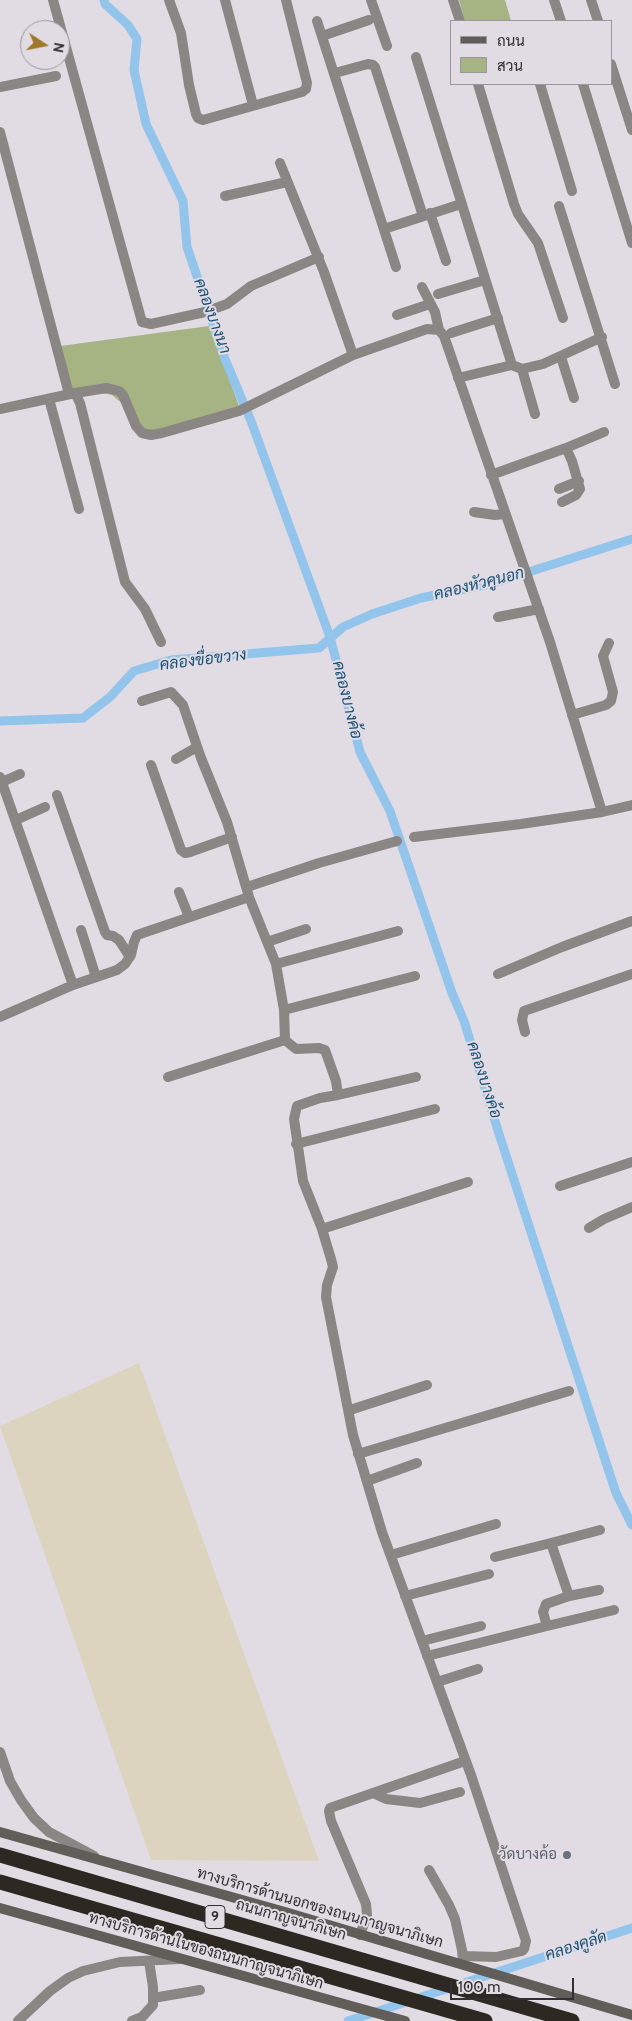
<!DOCTYPE html>
<meta charset="utf-8">
<style>
body{margin:0}
#map{position:relative;width:632px;height:2021px;overflow:hidden;background:#e1dce4;font-family:Cabin,Sarabun,sans-serif}
canvas{display:block}
.legend{position:absolute;left:450px;top:20px;width:162px;height:65px;box-sizing:border-box;background:#e1dce4;border:1px solid #9b979d;margin:0;padding:6px 9px;list-style:none;font-size:15px;color:#312f32}
.legend li{display:flex;align-items:center;gap:10px;height:25px}
.legend b{width:25px;border:1px solid #9b979d}
.north{position:absolute;left:20px;top:20px;width:50px;height:50px;box-sizing:border-box;background:#e1dce4;border:1px solid #9b979d;border-radius:50%;rotate:101deg;font-size:14px;font-weight:700;line-height:20px;text-align:center;color:#312f32}
.north::after{content:'';display:block;margin:auto;width:18px;height:22px;background:#a07726;clip-path:polygon(50% 0,100% 100%,50% 72%,0 100%)}
.scale{position:absolute;left:450px;top:1978px;width:124px;height:22px;box-sizing:border-box;border:2px solid #312f32;border-top:0;padding-left:6px;font-size:15px;line-height:18px;white-space:nowrap;color:#312f32;-webkit-text-stroke:4px #e1dce4;paint-order:stroke}
</style>
<div id="map">
<canvas width="632" height="2021"></canvas>
<ul class="legend">
<li><b style="height:6px;background:#615d59"></b>ถนน</li>
<li><b style="height:14px;background:#a6b383"></b>สวน</li>
</ul>
<div class="north">N</div>
<div class="scale">100 m</div>
</div>
<script>
const ctx = document.querySelector('canvas').getContext('2d');
ctx.lineJoin = 'round';
function paint(path, color) {
  ctx.fillStyle = color;
  ctx.fill(path, 'evenodd');
}
function toPath(rows) {
  const path = new Path2D();
  for (const r of rows) {
    path.moveTo(r[0], r[1]);
    for (let i = 2; i < r.length; i += 2) path.lineTo(r[i], r[i + 1]);
  }
  return path;
}
function strokePath(path, color, width, dash) {
  ctx.strokeStyle = color;
  ctx.lineWidth = width;
  ctx.lineCap = dash ? 'butt' : 'round';
  ctx.setLineDash(dash || []);
  ctx.stroke(path);
}
function write(font, color, halo, rows, align = 'center') {
  ctx.font = font + ' Cabin,Sarabun,sans-serif';
  ctx.lineWidth = 4;
  ctx.setLineDash([]);
  ctx.textBaseline = 'middle';
  ctx.strokeStyle = halo;
  ctx.fillStyle = color;
  for (const [text, x, y, turn = 0] of rows) {
    ctx.save();
    ctx.translate(x, y);
    ctx.rotate((+turn || 0) * Math.PI / 180);
    ctx.textAlign = isNaN(turn) ? turn : align;
    if (halo) ctx.strokeText(text, 0, 0);
    ctx.fillText(text, 0, 0);
    ctx.restore();
  }
}
paint(toPath([
 [139,1363,319,1861,151,1860,0,1426]
]), '#ddd4bf');
paint(toPath([
 [459,0,505,0,511,21,465,21],
 [209,326,241,411,151,438,124,405,112,395,96,392,66,398,53,347]
]), '#a6b383');
strokePath(toPath([
 [104,0,105,4,128,25,137,39,134,70,146,124,183,201,187,247,225,359,251,421,330,637,360,752,390,811,452,993,464,1021,500,1137,616,1493,632,1525],
 [0,721,83,718,110,697,134,671,171,660,319,648,343,627,372,614,421,598,494,583,632,539],
 [348,2021,632,1928]
]), '#93c4eb', 9);
strokePath(toPath([
 [53,0,142,322,151,324,205,312,227,304,251,286,319,257],
 [169,0,181,33,189,85,196,114,198,118,203,120,302,92,306,89,307,83,286,0],
 [225,0,253,105],
 [371,0,387,46],
 [453,0,460,21],
 [554,0,561,21],
 [591,0,598,21],
 [317,21,396,267],
 [322,36,369,20],
 [416,57,512,365,522,369,543,364,602,337],
 [611,64,632,130],
 [335,73,368,64,373,65,375,67,423,216],
 [478,84,514,204,518,214,538,243,563,318],
 [540,84,572,191],
 [583,84,632,243],
 [0,87,56,76],
 [0,132,69,394],
 [280,163,324,272,353,355],
 [225,196,287,182],
 [559,206,615,384],
 [430,213,446,261],
 [384,229,461,204],
 [422,287,435,312,439,330,444,336,550,642,602,812],
 [438,294,485,280],
 [397,315,430,304],
 [451,333,498,318],
 [561,357,574,398],
 [522,369,535,414],
 [458,378,512,365],
 [75,393,80,403,125,582,145,609,161,642],
 [49,399,79,509],
 [0,409,75,393,107,388,119,391,123,395,136,426,142,433,151,435,162,433,239,411,353,355,427,329,439,330],
 [566,448,604,432],
 [491,475,566,448,572,461,580,489,576,495,562,502],
 [559,489,579,481],
 [474,512,495,515,504,514],
 [498,617,539,609],
 [142,701,171,692,183,705,201,758,227,822,249,897,276,964,284,1010,285,1040,296,1049,319,1048,325,1050,336,1081,338,1095,320,1098,297,1106,294,1119,303,1181,322,1229,331,1259,333,1267,327,1285,326,1297,353,1435,382,1532,471,1775,526,1941,524,1949,522,1951,496,1957,463,1956],
 [572,715,606,705,611,701,613,692,603,656,609,643],
 [176,759,197,747],
 [151,765,181,850,185,853,190,852,232,837],
 [0,777,73,985],
 [2,782,20,774],
 [57,795,105,932,107,935,113,936,119,940,130,957],
 [16,820,45,807],
 [414,837,521,824,602,812,632,805],
 [247,887,319,863,397,841],
 [179,892,189,917],
 [81,930,96,977],
 [267,942,306,929],
 [276,964,398,931],
 [498,974,562,947,632,921],
 [284,1010,415,976],
 [0,1017,73,985,117,970,125,964,131,955,134,942,137,935,249,897],
 [525,1032,522,1020,524,1011,632,974],
 [168,1077,285,1040],
 [338,1095,416,1077],
 [296,1144,435,1109],
 [560,1186,632,1162],
 [589,1228,604,1219,632,1207],
 [322,1229,468,1182],
 [350,1410,427,1385],
 [358,1454,569,1391],
 [367,1481,417,1463],
 [551,1543,600,1530],
 [391,1555,496,1524],
 [495,1557,551,1543,569,1596],
 [405,1596,489,1574],
 [547,1626,614,1610],
 [422,1641,481,1626],
 [427,1656,547,1626,543,1612,546,1604,569,1596,599,1590],
 [437,1682,478,1669],
 [0,1752,10,1781,21,1800,34,1818,49,1832,94,1856],
 [373,1793,386,1799,420,1803,460,1792],
 [429,1870,449,1905,455,1919,462,1950,463,1961],
 [360,1935,367,1915,366,1904,331,1821,329,1811,330,1808,465,1761],
 [153,1998,200,1990],
 [18,2021,50,1991,68,1978,83,1971,120,1962,180,1959],
 [132,2021,142,2017,153,2005,153,1987,149,1961]
]), '#898683', 10);
strokePath(toPath([
 [0,1832,285,1912,632,2015],
 [0,1908,405,2021]
]), '#615d59', 10);
strokePath(toPath([
 [0,1855,572,2021],
 [0,1882,485,2021]
]), '#2e2823', 15);
for (const [x, y, r, color] of [
 [567,1855,5,"#6b7280"]
]) {
  const dot = new Path2D();
  dot.arc(x, y, r, 0, 2 * Math.PI);
  ctx.fillStyle = color;
  ctx.fill(dot);
  strokePath(dot, '#e1dce4', 2);
}
for (const [x, y, w] of [
 [215,1917,20]
]) {
  const box = new Path2D();
  box.roundRect(x - w / 2, y - 11.5, w, 23, 4);
  ctx.fillStyle = '#e1dce4';
  ctx.fill(box);
  strokePath(box, '#312f32', 1);
}
write('bold 14px', '#312f32', null, [
 ["9",215,1917]
]);
write('15px', '#5b616d', '#e1dce4', [
 ["วัดบางค้อ",557,1855]
], 'right');
write('15px', '#312f32', '#e1dce4', [
 ["ทางบริการด้านนอกของถนนกาญจนาภิเษก",320,1908,16],
 ["ถนนกาญจนาภิเษก",291,1920,16],
 ["ทางบริการด้านในของถนนกาญจนาภิเษก",206,1951,16]
]);
write('italic 16px', '#195076', '#e1dce4', [
 ["คลองบางนา",212,316,70],
 ["คลองหัวคูนอก",479,584,-14],
 ["คลองขื่อขวาง",203,660,-7],
 ["คลองบางค้อ",347,700,76],
 ["คลองบางค้อ",484,1080,72],
 ["คลองคูลัด",576,1946,-18]
]);
</script>
